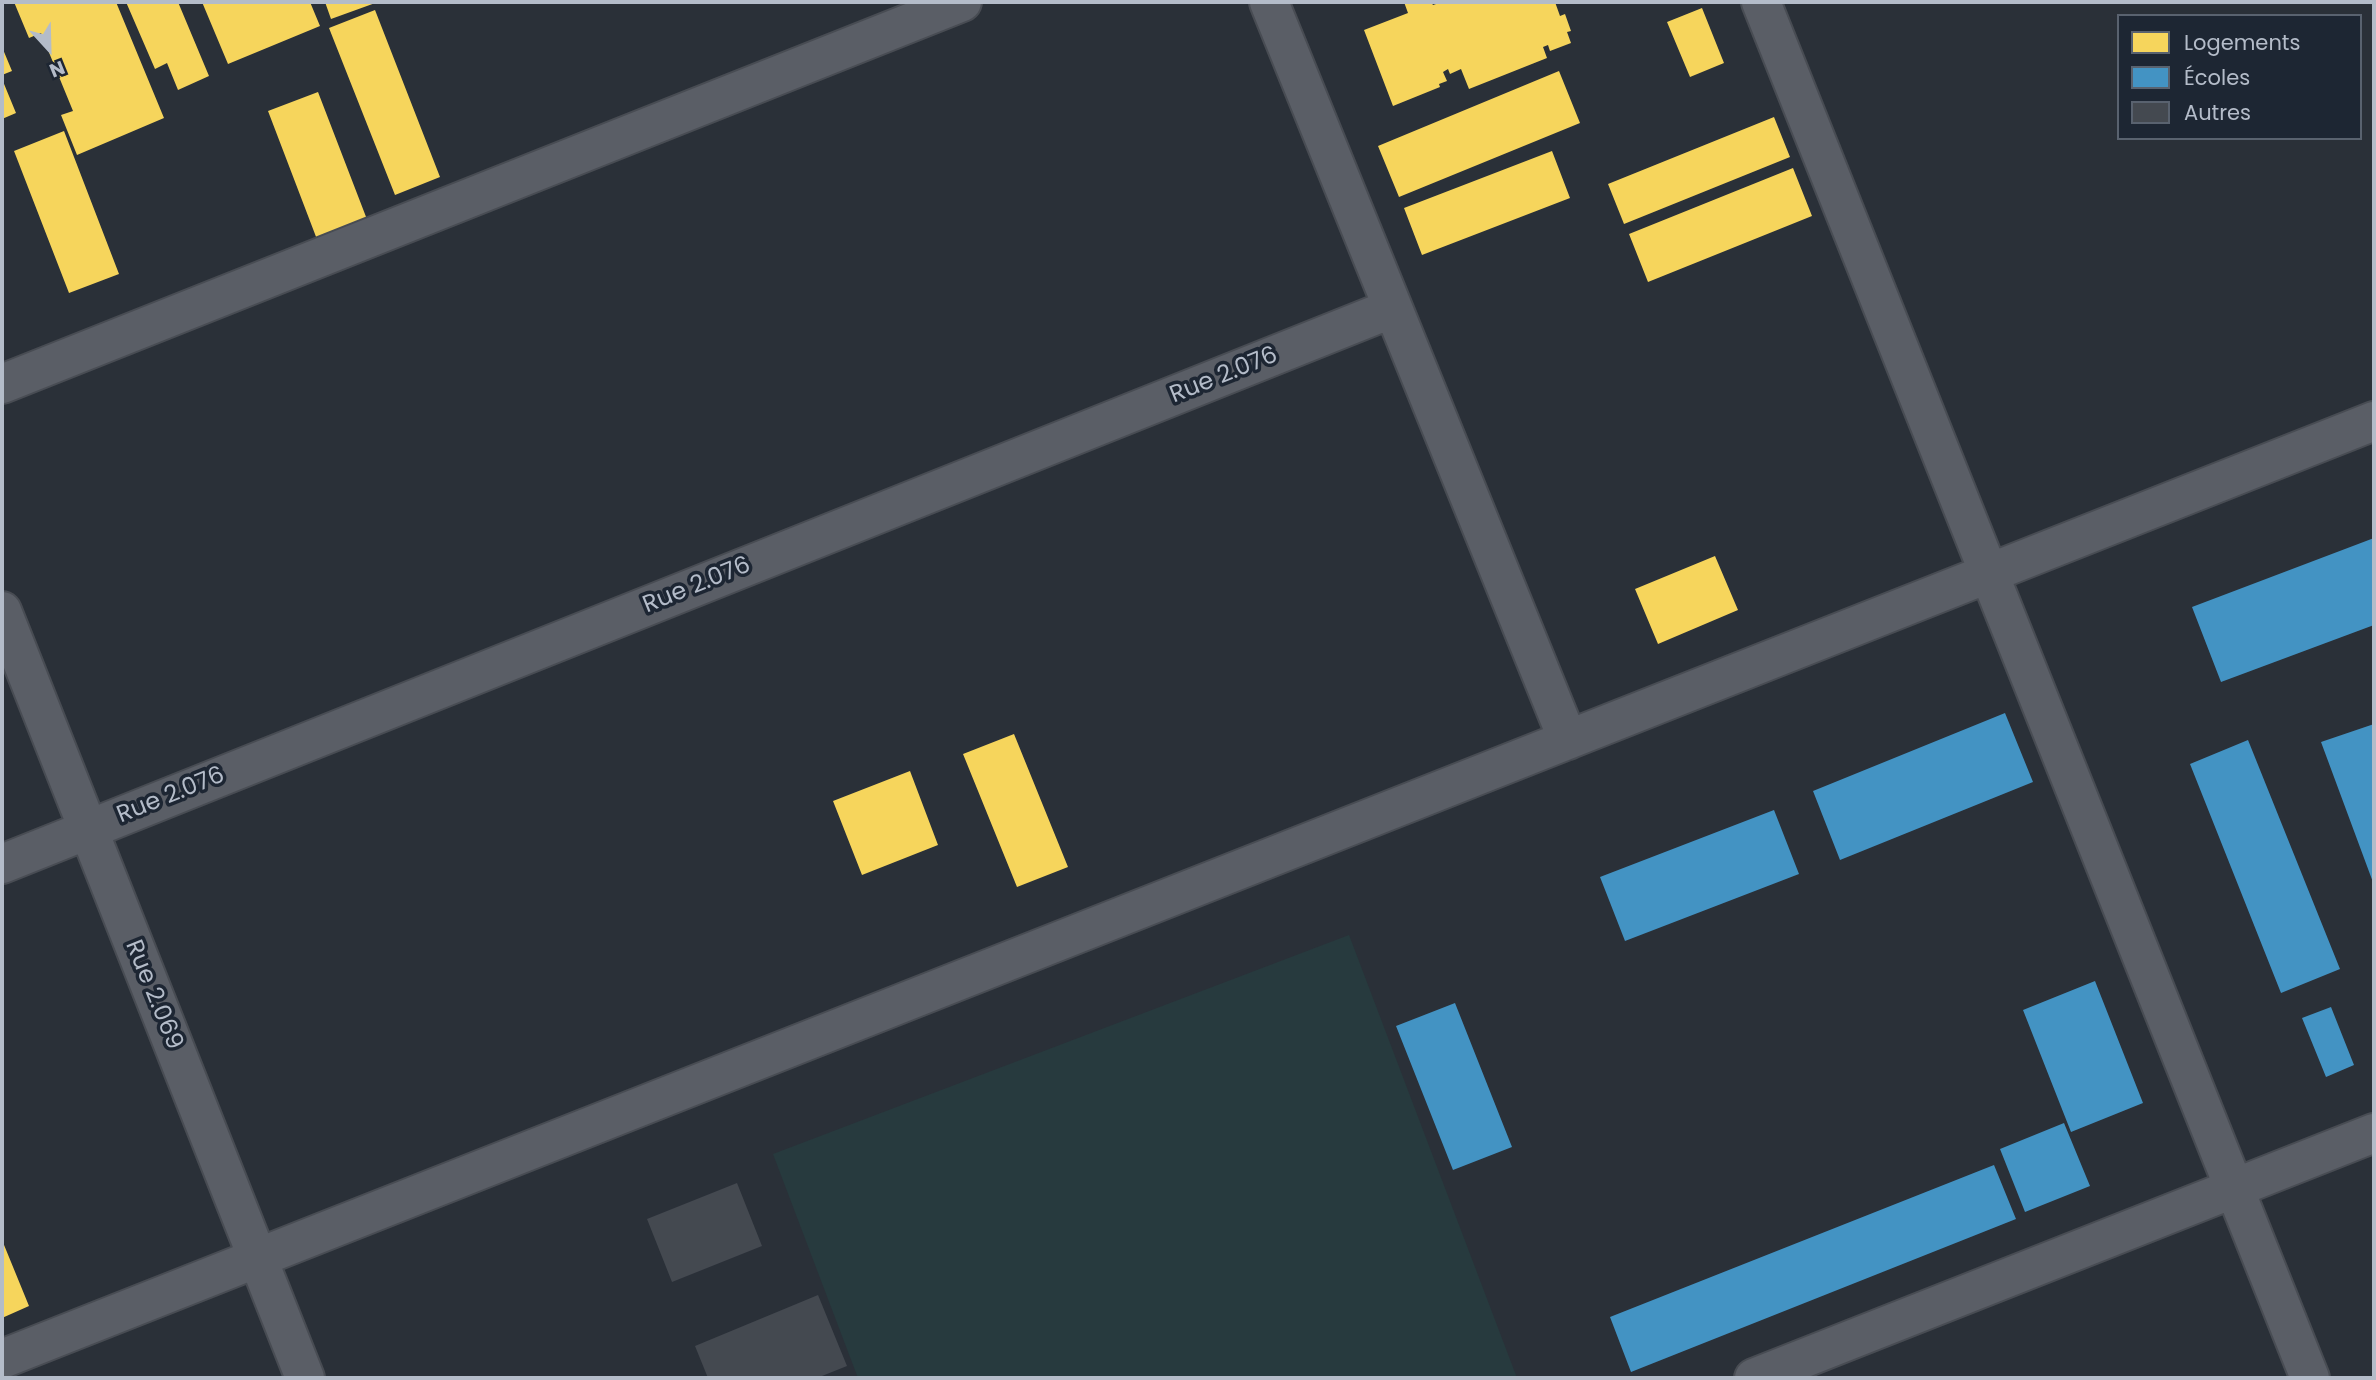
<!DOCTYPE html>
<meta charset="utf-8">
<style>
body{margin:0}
#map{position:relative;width:2376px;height:1380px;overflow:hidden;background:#2a3038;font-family:Poppins,sans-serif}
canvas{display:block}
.frame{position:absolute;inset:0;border:4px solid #b4bcc9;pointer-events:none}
.legend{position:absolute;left:2117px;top:14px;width:245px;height:126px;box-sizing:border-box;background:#1d2633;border:2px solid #59626f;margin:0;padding:9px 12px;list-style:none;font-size:21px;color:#b4bcc9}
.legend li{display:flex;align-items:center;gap:14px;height:35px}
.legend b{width:35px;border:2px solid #59626f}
.north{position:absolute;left:14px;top:14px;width:70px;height:70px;-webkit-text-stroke:5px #1d2633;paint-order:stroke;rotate:158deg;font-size:19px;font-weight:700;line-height:28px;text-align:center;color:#b4bcc9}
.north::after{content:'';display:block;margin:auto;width:24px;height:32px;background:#b4bcc9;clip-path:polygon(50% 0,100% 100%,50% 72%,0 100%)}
</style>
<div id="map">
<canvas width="2376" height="1380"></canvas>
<div class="frame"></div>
<ul class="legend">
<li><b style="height:19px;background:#f6d55c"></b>Logements</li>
<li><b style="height:19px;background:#4393c3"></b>Écoles</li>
<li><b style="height:19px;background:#444950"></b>Autres</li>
</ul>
<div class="north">N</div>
</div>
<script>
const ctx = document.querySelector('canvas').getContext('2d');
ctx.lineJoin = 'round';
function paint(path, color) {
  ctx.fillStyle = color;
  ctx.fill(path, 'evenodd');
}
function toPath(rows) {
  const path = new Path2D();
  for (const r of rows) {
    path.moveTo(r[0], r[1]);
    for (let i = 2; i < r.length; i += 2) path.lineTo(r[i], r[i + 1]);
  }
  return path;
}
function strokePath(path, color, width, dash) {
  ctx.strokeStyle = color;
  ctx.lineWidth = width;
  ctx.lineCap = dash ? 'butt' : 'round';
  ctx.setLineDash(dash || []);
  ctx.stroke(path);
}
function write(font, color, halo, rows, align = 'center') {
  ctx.font = font + ' Poppins,sans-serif';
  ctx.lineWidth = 7;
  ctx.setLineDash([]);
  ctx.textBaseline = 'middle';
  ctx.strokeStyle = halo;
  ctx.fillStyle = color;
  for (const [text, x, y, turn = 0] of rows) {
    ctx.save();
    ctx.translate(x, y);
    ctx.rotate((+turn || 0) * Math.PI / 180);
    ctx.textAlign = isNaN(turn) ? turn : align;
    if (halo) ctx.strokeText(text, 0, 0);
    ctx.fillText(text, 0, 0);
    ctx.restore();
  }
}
paint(toPath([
 [1349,935,1517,1378,858,1378,773,1154]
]), '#273a3e');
paint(toPath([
 [14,2,116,2,164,118,77,155,61,115,73,111,41,33,29,38],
 [126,2,178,2,209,76,178,90,167,63,155,69],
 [202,2,310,2,320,26,228,64],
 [325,2,378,2,331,19],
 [1404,2,1431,2,1433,5,1442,2,1555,2,1560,16,1565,14,1571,31,1567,32,1571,43,1550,51,1548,45,1543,47,1547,58,1469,89,1461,69,1450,74,1448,69,1443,72,1447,81,1439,84,1440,87,1393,106,1364,30,1408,13],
 [1702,8,1724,63,1690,77,1667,22],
 [375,10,440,177,395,195,329,28],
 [2,47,12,71,2,75],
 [1559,71,1580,123,1399,197,1378,146],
 [2,79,16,113,2,119],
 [318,92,368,222,318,242,268,111],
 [1774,117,1790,157,1624,224,1608,184],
 [64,131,119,274,69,293,14,151],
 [1552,151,1570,198,1422,255,1404,208],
 [1793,168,1812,216,1648,282,1629,234],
 [1715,556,1738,610,1658,644,1635,589],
 [1014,734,1068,867,1017,887,963,754],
 [910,771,938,845,862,875,833,801],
 [2,1240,29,1306,2,1318]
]), '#f6d55c');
paint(toPath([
 [2374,538,2374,625,2221,682,2192,607],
 [2005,713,2033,782,1840,860,1813,791],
 [2374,724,2374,885,2321,742],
 [2248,740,2340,969,2281,993,2190,764],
 [1774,810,1799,874,1625,941,1600,877],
 [2095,981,2143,1103,2071,1132,2023,1010],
 [1455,1003,1512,1147,1453,1170,1396,1026],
 [2331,1007,2354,1065,2326,1077,2302,1018],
 [2064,1123,2090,1186,2025,1212,2000,1149],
 [1994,1165,2016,1219,1631,1372,1610,1317]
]), '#4393c3');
paint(toPath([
 [737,1183,762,1246,672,1282,647,1219],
 [818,1295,847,1366,817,1378,708,1378,695,1346]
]), '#444950');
const minor = toPath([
 [1269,2,1568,740],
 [1761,2,2310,1378],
 [2,384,962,2],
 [2,611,305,1378],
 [2,864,1393,308],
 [2,1359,2374,421],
 [1754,1378,2374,1133]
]);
strokePath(minor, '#484c53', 42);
strokePath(minor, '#5a5e66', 38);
write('24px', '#b4bcc9', '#1d2633', [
 ["Rue 2.076",1224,376,-22],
 ["Rue 2.076",697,586,-22],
 ["Rue 2.076",171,796,-22],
 ["Rue 2.069",153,995,68]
]);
</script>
